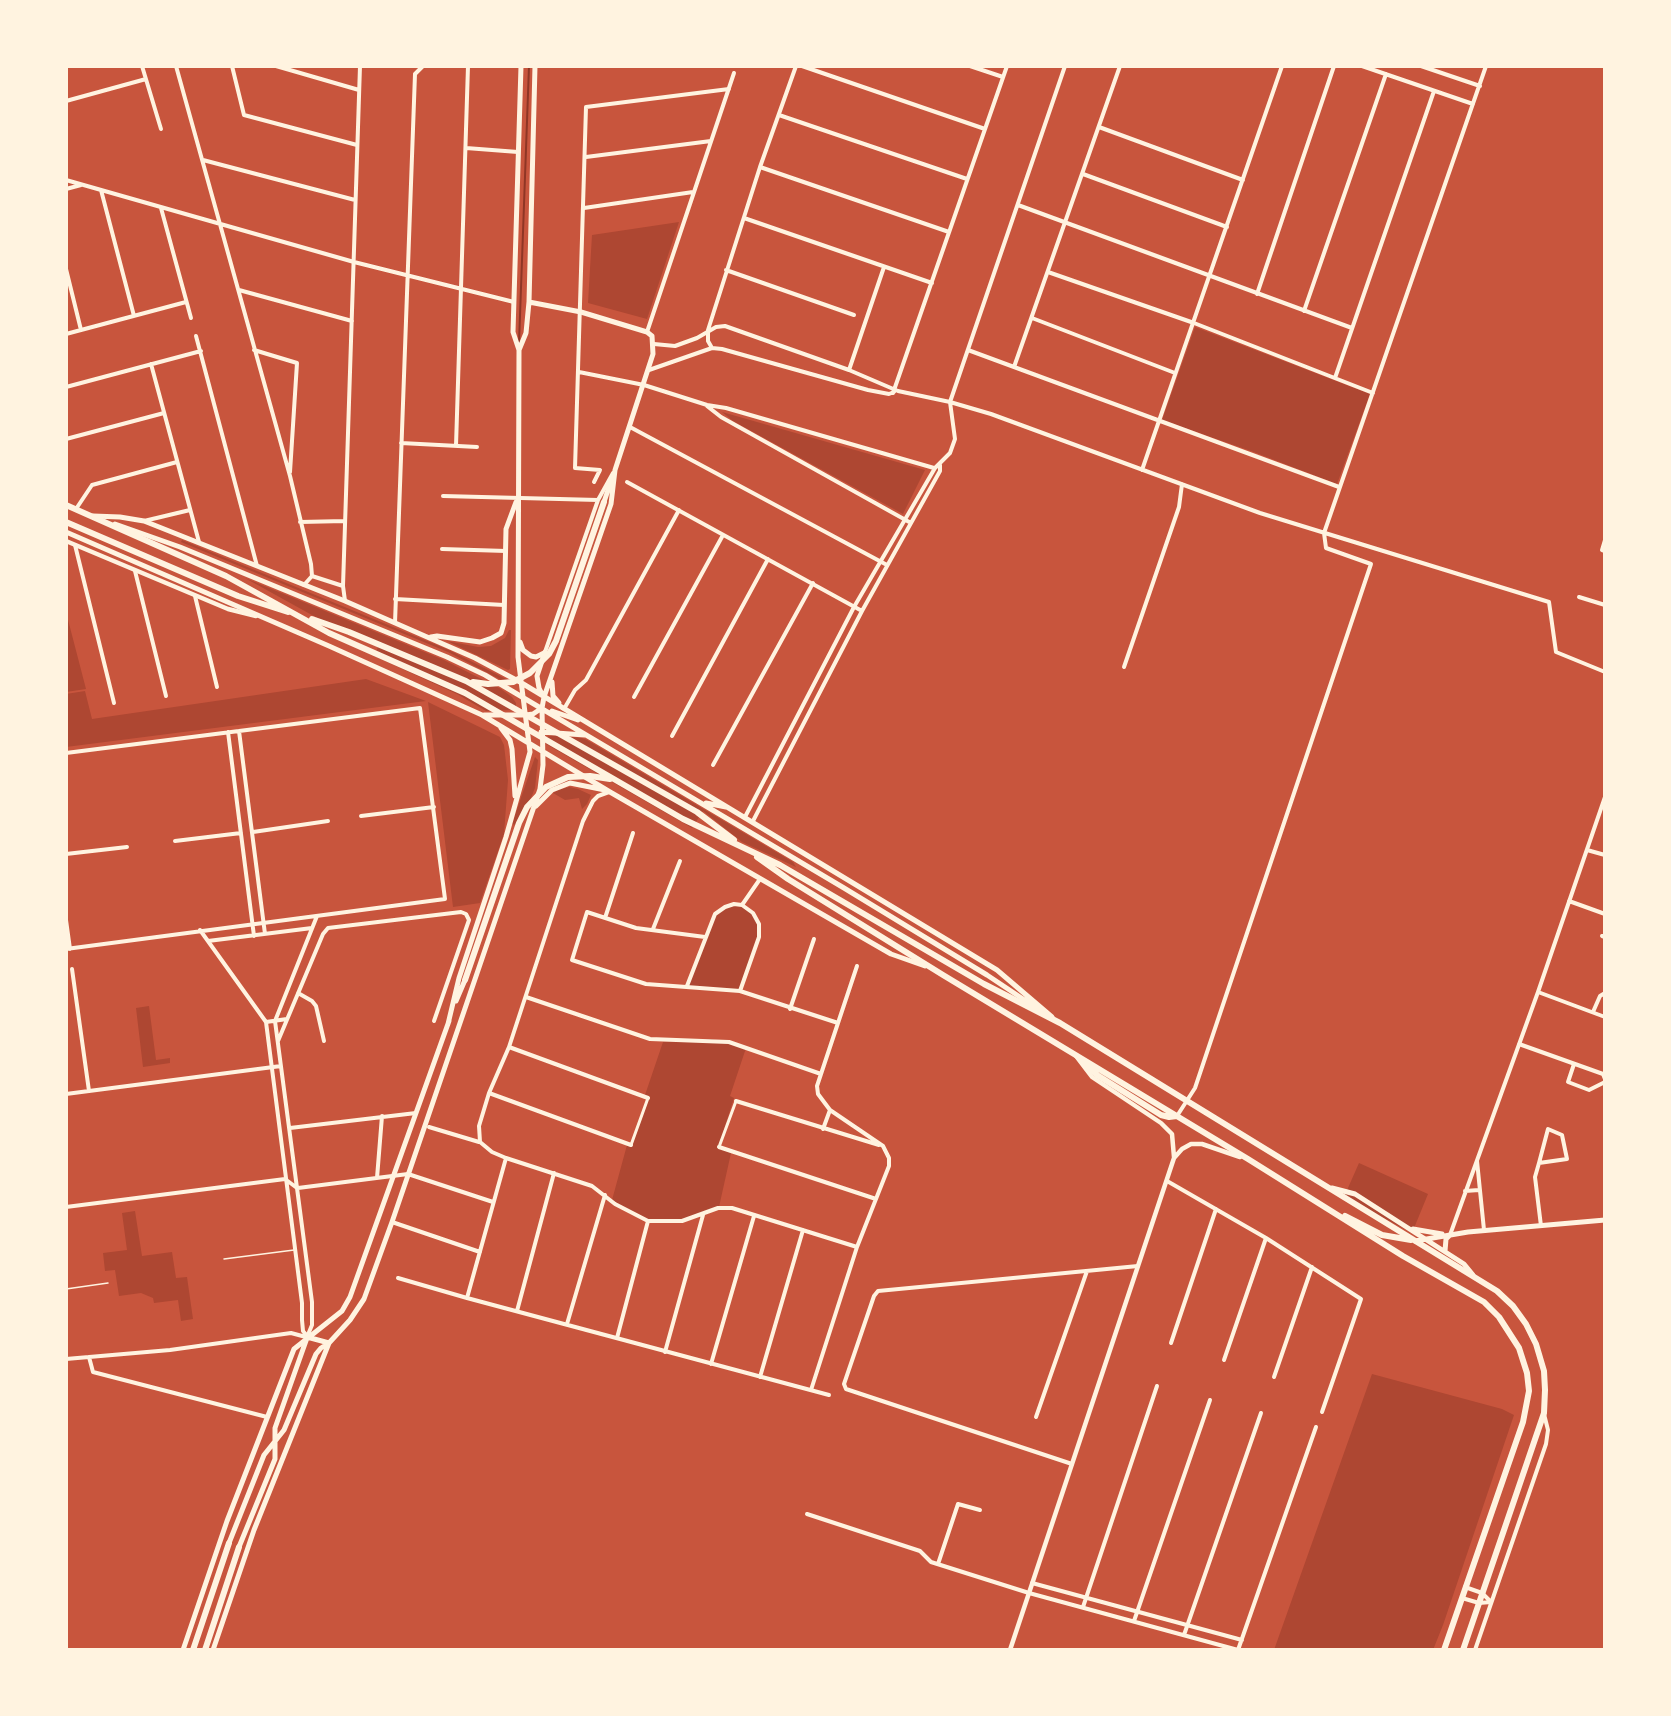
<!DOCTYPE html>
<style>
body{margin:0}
#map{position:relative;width:1671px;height:1716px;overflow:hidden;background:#c8553d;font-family:Arial,sans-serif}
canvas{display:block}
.frame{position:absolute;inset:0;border:68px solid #fff3e0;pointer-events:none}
</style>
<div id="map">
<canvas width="1671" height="1716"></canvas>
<div class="frame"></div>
</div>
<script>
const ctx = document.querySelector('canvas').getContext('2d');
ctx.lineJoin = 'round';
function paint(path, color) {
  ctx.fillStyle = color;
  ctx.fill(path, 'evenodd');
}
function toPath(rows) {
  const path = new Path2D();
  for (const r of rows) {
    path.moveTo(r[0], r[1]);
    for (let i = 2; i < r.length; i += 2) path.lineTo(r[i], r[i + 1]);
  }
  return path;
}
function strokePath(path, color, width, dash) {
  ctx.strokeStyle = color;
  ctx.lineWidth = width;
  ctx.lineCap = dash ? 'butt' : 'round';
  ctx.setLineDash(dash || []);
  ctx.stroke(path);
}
paint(toPath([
 [679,222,647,319,588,303,592,235],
 [1195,327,1370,394,1337,484,1251,451,1162,420],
 [722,412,925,470,903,514,733,421],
 [182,540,449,650,508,680,505,682,448,652,181,542],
 [245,578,444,660,501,689,512,697,516,703,516,707,511,710,486,711,457,694,374,656,378,647,339,630],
 [66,612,86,689,66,692],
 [509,630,511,630,510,669,508,670,447,641,478,647,491,646,505,638],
 [366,679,426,701,66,747,66,694,85,691,92,719],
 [428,702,500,737,504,745,508,780,504,834,480,903,453,907],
 [552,735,582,738,587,740,793,862,796,867,742,842,703,811,692,828,546,744,547,737],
 [535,757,538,760,535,788,520,826,512,824],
 [569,787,578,789,591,795,587,804,582,809,579,798,565,800,553,793,558,790],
 [734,904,742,905,753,913,759,924,759,937,740,991,687,986,715,914],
 [149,1006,156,1060,170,1058,170,1063,143,1067,136,1008],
 [712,1039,746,1048,730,1096,734,1098,718,1148,731,1153,719,1207,682,1220,648,1220,623,1208,612,1200,627,1145,632,1146,649,1098,645,1095,663,1042],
 [1359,1163,1428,1194,1412,1233,1344,1197],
 [135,1211,142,1256,172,1252,176,1278,187,1277,193,1319,181,1321,178,1300,154,1303,153,1298,141,1293,119,1296,115,1270,105,1271,103,1253,127,1250,122,1213],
 [1372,1374,1502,1409,1514,1415,1443,1625,1433,1650,1274,1650]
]), '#ae4732');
strokePath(toPath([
 [519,343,529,66]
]), '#8f3625', 2);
strokePath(toPath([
 [224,1259,294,1250],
 [66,1289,108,1283]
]), '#fff3e0', 1.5);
strokePath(toPath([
 [631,1145,648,1098],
 [719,1147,736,1101]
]), '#fff3e0', 3);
strokePath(toPath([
 [142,66,161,129],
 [176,66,290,476,311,564,312,576,304,585],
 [232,66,244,115,357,145],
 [276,66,359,90],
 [802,66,985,129],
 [970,66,1003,77],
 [1362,66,1473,104],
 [1421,66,1480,86],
 [66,101,146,79],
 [779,115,967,179],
 [1099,127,1243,180],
 [466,148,518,152],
 [586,157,711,141],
 [203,160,355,200],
 [760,167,949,232],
 [1083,174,1227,227],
 [66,180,354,262,514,302],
 [66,189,81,185],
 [101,190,134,316],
 [1018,205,1352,328],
 [161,208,191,318],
 [584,208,693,192],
 [744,218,932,283],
 [66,269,81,330],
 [726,270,854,315],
 [1048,272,1194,323,1373,393],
 [239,290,352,321],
 [1257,294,1334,66],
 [1304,311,1386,74],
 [1032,318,1175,373],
 [647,332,734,73],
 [66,334,186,302],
 [196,336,257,566],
 [654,344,675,346,697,338,716,327,725,326,849,370,898,391,950,402,991,414,1260,513,1549,602,1556,652,1605,672],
 [712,348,708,341,708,330,760,167,796,66],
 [254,350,297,363,290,472],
 [968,350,1339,487],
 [151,364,199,542],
 [1014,367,1120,66],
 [649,370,712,348,722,349,868,390,889,394,894,392],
 [849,370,884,267],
 [579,372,644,385,707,405,726,408,934,468],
 [1335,378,1434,91],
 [66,387,201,351],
 [893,393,1007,66],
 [707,406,721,417,911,523],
 [630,427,887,565],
 [66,439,164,413],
 [401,443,477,447],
 [456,446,468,66],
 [1142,470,1282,66],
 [594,482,600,470,575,468,586,107,729,89],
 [627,482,862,611],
 [443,496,598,500],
 [76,509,92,485,177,462],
 [144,521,190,510],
 [300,522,345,521],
 [1605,540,1602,550,1605,551],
 [75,545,114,703],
 [442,549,506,551],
 [135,571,166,696],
 [312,576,343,586],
 [195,596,217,687],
 [1579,597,1605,605],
 [395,599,504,605],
 [345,601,343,586,360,66],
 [395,623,415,74,423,66],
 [545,652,598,500,613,473],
 [1124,667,1179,507,1182,484],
 [634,697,723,535],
 [564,709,575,690,586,680,679,510],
 [239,731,265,934],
 [228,732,254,936],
 [672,736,768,559],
 [66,753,420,708,445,899,66,949],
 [713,765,813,583],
 [609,792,598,796,593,801,583,821,509,1047,489,1093,479,1126,480,1142,492,1152,506,1158,592,1186,615,1204,648,1221,682,1221,718,1208,732,1208,857,1247],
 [361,816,434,807],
 [745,817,854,607,935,468,950,453,955,439,950,402,1065,66],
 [753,821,862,611,940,471,940,465],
 [253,832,328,821],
 [175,841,241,833],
 [1587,850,1605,855],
 [66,854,127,847],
 [1569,901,1605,914],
 [742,905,760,879],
 [605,918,633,833],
 [66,920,70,949],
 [653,929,680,861],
 [200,930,266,1022,302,1303,302,1320,303,1331,307,1336],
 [1602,936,1605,937],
 [705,937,636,928,587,912,572,960,646,984,740,991,838,1023],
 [208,941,312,928],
 [72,969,89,1091],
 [687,986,715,914,725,907,734,904,742,905,753,913,759,924,759,937,740,991],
 [1538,992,1605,1017],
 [298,993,312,1001,316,1006,324,1041],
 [526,997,650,1039,729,1042,821,1074],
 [790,1009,814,939],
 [1593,1012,1600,996,1605,993],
 [266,1022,287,1019],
 [278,1041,323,934,328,928,461,912,466,914,469,920,434,1021],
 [1519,1044,1603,1074,1605,1079],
 [509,1047,648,1098],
 [1574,1064,1568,1082,1589,1090,1605,1082],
 [489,1093,631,1145],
 [66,1094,281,1066],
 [736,1101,879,1145],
 [1177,1116,1195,1088,1371,564,1326,548,1324,533,1486,66],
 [429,1127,479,1142],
 [290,1128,416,1113],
 [823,1129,830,1110],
 [719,1147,876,1199],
 [1477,1161,1484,1230],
 [1539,1163,1567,1159,1562,1135,1548,1129,1539,1163,1535,1177,1541,1226],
 [377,1178,382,1116],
 [1167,1181,1266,1238,1361,1299,1322,1412],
 [298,1188,408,1174,493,1202],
 [1465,1191,1479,1190],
 [66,1207,285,1179,297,1188],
 [392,1222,480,1252],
 [1450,1235,1538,992,1605,797],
 [398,1278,467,1298,829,1395],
 [467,1298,506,1158],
 [517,1311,554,1173],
 [567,1324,605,1195],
 [307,1337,312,1325,312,1302,275,1021,317,916],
 [617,1338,648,1221],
 [1171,1343,1216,1209],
 [665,1352,703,1215],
 [89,1357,93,1372,267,1417],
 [66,1359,170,1350,291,1333,306,1337],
 [1224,1360,1266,1238],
 [711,1364,754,1216],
 [760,1377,803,1230],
 [1274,1377,1312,1267],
 [811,1390,857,1247,889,1166,889,1158,883,1146,830,1110,818,1094,817,1086,857,966],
 [1036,1417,1087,1271],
 [1072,1464,846,1389,844,1384,874,1296,878,1291,1138,1266],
 [807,1514,920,1551,931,1562,1029,1593,1238,1650],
 [938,1564,958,1504,980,1510],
 [1032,1583,1242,1640],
 [1465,1587,1482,1593,1491,1602],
 [1462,1598,1479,1603,1491,1602],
 [1083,1607,1157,1386],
 [1134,1621,1210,1400],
 [1184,1635,1261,1413],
 [1238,1650,1316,1427],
 [1475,1650,1546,1444,1548,1430,1544,1414]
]), '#fff3e0', 4);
strokePath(toPath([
 [66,541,228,609,256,616],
 [1076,1056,1092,1077,1161,1123,1172,1134,1174,1157],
 [1010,1650,1174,1158,1182,1149,1191,1144,1202,1144,1240,1157]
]), '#fff3e0', 4.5);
strokePath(toPath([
 [519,350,526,333,529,302,535,66],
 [604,502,611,481],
 [93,516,120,517,144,521,345,601,475,658,520,682,997,970,1052,1017],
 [115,524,180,547,447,657,485,675,844,888,987,975,1038,1009],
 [66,532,329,646,482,715,610,792,891,954,925,966],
 [431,637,437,636,480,642,492,638,501,633,504,623,506,529,516,502],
 [520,642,523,650,531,656,536,657,544,653],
 [552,682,553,696,559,703],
 [543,696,539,688,537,676,545,652],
 [552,711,578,720],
 [484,715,526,715,533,714,542,708],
 [501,728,510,740,512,749,515,796],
 [541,732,585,735],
 [706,803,726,807],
 [536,806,552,790,570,783,605,790],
 [456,1001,465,980],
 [448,1024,459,978,506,837,530,752,518,657,519,350,513,332,521,66],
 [1332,1188,1355,1194,1464,1264,1473,1275],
 [1413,1229,1442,1234],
 [1415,1241,1468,1232,1605,1220],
 [1445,1251,1446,1239,1450,1235],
 [307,1337,329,1343],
 [229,1543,264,1455,284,1430,316,1354,321,1348,329,1343,350,1320,364,1299,392,1222,540,789,543,765,542,708,544,697,611,504,615,470,653,354,652,336,647,332,581,312,529,302],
 [239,1547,275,1459,275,1428,307,1338],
 [183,1650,227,1521,294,1349,342,1311,350,1297,449,1021],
 [213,1650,254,1530,329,1343]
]), '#fff3e0', 5);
strokePath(toPath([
 [66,505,226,576,329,633,465,693,683,819,780,865,984,984,1060,1023,1497,1291,1513,1306,1526,1324,1536,1344,1544,1371,1545,1390,1544,1413,1463,1650],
 [66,522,238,596,288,612],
 [312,619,349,632,466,681,697,812,734,840],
 [473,682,488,684,513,682,530,673,549,654,556,641,604,502],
 [757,857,788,879,943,975,1248,1159,1403,1256,1484,1302,1499,1317,1519,1348,1527,1373,1529,1391,1523,1422,1444,1650],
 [465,980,519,823,527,807,546,787,568,777,590,776,610,779],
 [1084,1063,1097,1075,1161,1115,1169,1117,1177,1116],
 [1345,1216,1382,1235,1411,1240]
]), '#fff3e0', 6);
strokePath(toPath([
 [193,1650,229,1543],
 [205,1650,239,1547]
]), '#fff3e0', 6);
</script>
